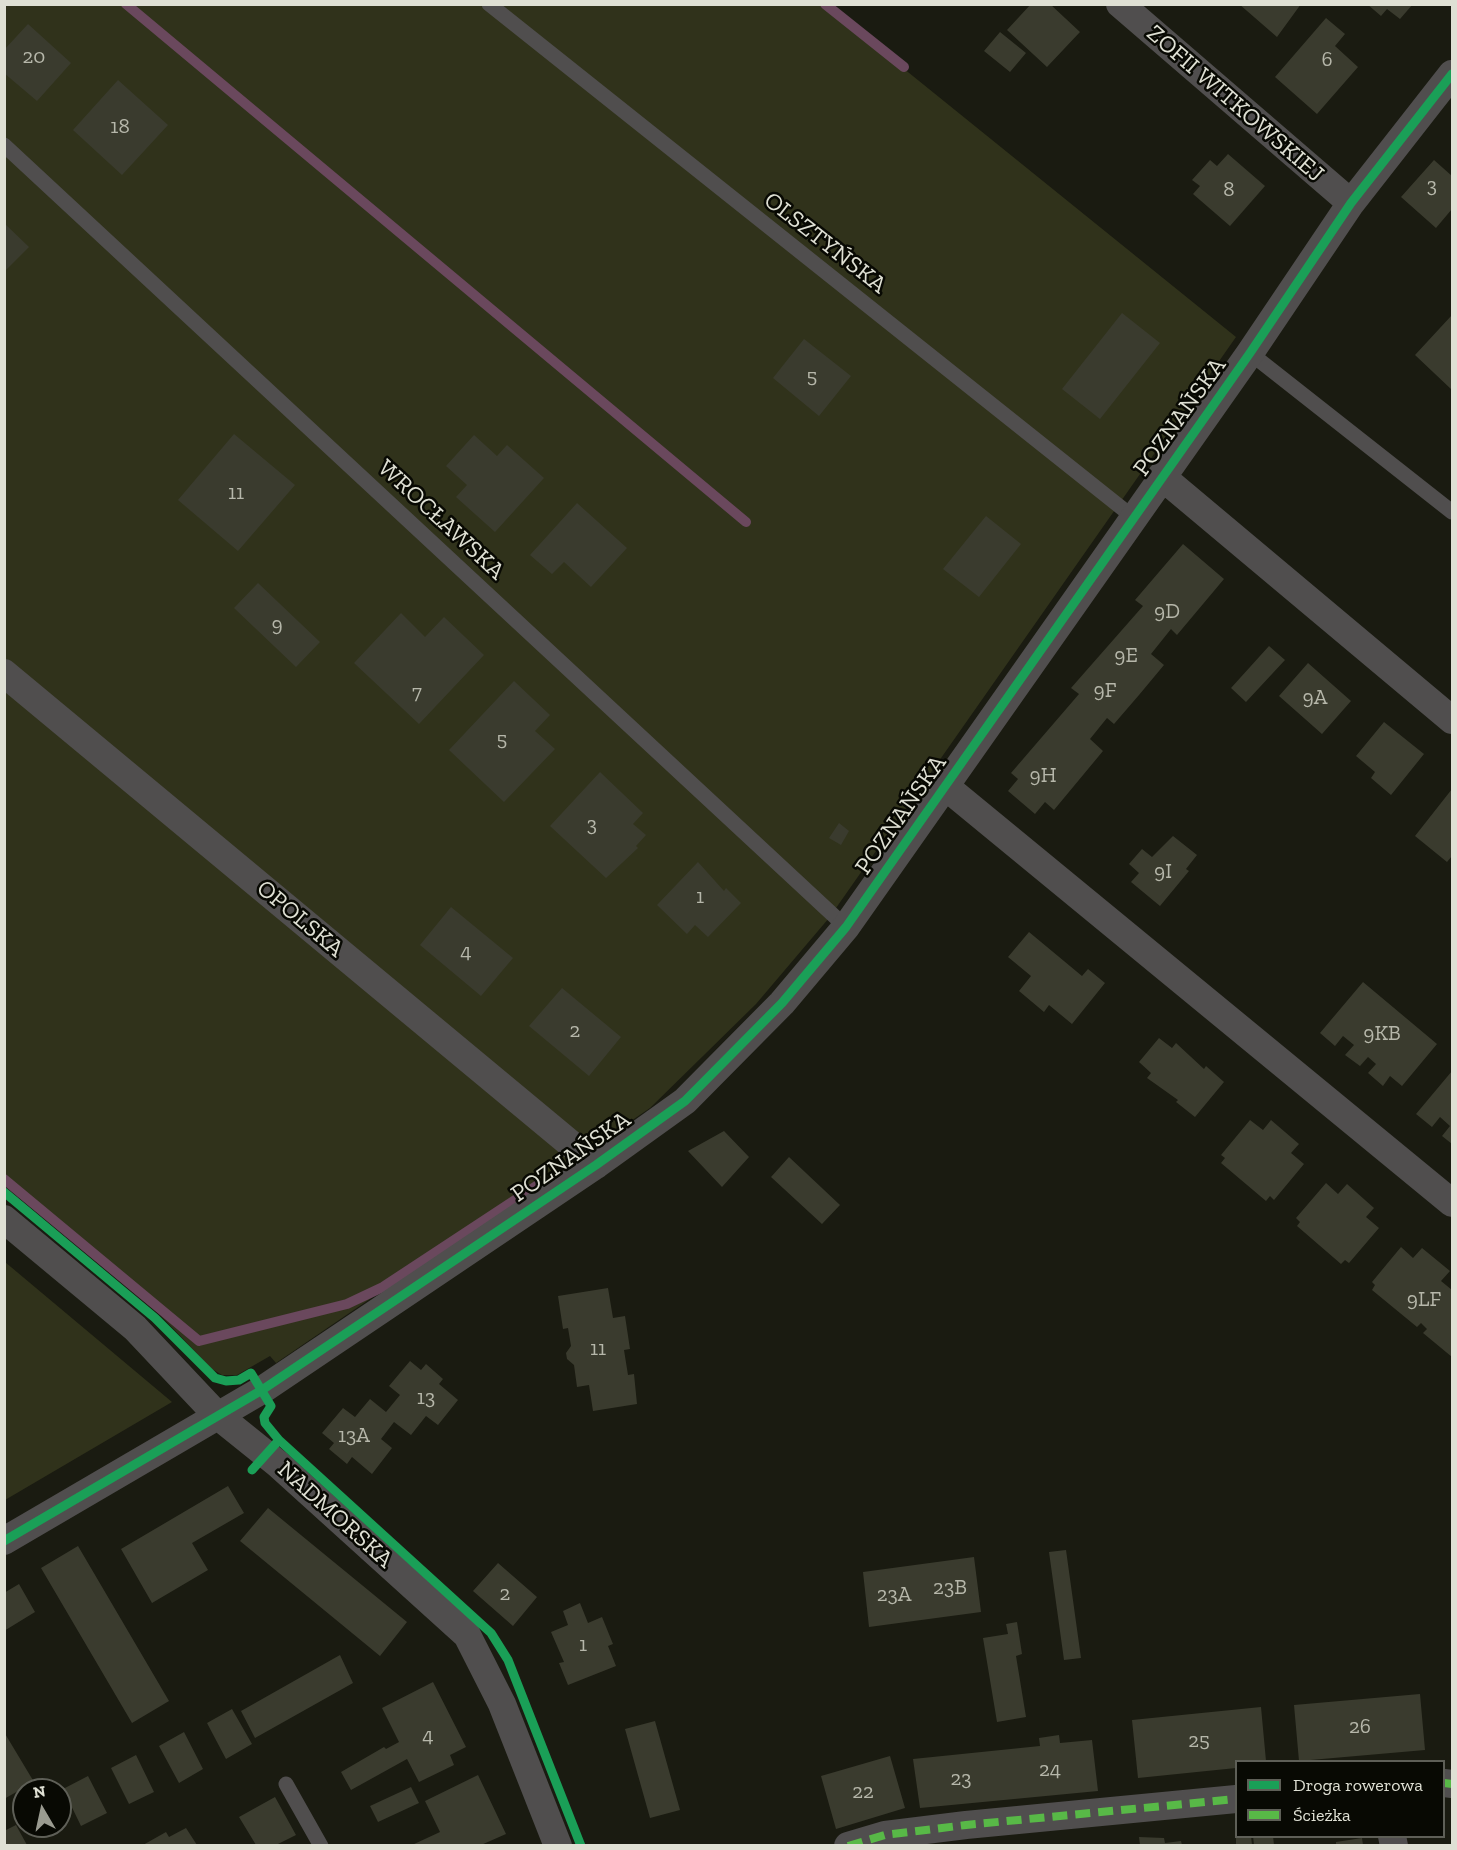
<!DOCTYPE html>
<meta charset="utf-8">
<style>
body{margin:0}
#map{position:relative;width:1457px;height:1850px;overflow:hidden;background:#1a1b11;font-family:"Zilla Slab",serif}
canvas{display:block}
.frame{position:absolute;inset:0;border:6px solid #dfe0d4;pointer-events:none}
.legend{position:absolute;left:1235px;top:1760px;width:210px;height:78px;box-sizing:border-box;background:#080903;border:2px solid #5e5f57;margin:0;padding:8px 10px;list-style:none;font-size:18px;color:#dfe0d4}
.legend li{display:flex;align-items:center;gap:12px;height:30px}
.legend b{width:30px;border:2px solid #5e5f57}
.north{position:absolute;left:12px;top:1778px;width:60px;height:60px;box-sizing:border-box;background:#080903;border:2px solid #5e5f57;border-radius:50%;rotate:351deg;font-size:16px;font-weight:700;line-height:24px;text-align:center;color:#dfe0d4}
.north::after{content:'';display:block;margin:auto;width:21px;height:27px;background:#9a9b90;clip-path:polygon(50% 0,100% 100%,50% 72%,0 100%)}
</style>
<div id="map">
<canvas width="1457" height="1850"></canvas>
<div class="frame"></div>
<ul class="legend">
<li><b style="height:8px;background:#1a9f57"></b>Droga rowerowa</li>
<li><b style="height:8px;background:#58b947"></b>Ścieżka</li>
</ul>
<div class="north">N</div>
</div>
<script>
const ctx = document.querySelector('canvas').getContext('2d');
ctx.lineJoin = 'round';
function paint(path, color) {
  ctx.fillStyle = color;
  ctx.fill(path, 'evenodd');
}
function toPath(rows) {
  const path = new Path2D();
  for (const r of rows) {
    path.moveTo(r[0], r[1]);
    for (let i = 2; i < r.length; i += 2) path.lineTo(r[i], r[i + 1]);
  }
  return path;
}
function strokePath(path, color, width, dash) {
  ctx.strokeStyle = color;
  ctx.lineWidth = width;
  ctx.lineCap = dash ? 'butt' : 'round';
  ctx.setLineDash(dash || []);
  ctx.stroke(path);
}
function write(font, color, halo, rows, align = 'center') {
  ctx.font = font + ' "Zilla Slab",serif';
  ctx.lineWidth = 5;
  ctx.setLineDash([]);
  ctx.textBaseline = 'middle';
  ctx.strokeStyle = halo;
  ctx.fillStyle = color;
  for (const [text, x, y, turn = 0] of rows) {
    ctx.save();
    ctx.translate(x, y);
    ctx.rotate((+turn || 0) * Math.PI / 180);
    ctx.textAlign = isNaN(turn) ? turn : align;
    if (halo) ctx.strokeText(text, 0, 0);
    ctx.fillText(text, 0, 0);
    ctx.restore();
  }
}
paint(toPath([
 [4,5,825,5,1236,337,829,918,756,1004,650,1108,276,1363,270,1356,237,1375,222,1375,212,1369,160,1315,5,1185],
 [5,1262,172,1402,5,1500,4,1500]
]), '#30321b');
strokePath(toPath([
 [126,4,746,522],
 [825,4,904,67],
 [4,1179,199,1341,347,1304,383,1287,538,1185]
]), '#6a485d', 10);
paint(toPath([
 [1031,4,1050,4,1080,32,1047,67,1007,30],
 [1239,4,1301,4,1277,37],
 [1367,4,1413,4,1400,19,1387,9,1381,16],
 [1326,18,1345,34,1335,46,1358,67,1317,114,1275,77],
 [28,24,71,63,37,101,4,73,4,50],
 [1000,32,1026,53,1010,72,984,51],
 [118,80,168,125,122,175,73,130],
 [1228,154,1265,186,1230,226,1193,194,1200,186,1192,180,1210,160,1217,166],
 [1434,160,1452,176,1452,209,1436,228,1401,197],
 [4,223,29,247,4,272],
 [1122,313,1160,343,1100,419,1062,389],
 [1452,315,1452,390,1415,355],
 [804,339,851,376,819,416,773,378],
 [234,434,295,485,238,551,178,500],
 [474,435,497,456,507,445,544,478,495,532,456,497,467,485,446,466],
 [577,503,627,548,591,587,564,562,552,574,530,555],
 [986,516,1021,544,979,597,943,569],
 [1183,544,1224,579,1177,635,1171,629,1151,654,1164,665,1139,695,1114,724,1107,718,1090,739,1103,751,1054,810,1045,802,1035,814,1008,791,1018,779,1011,773,1079,694,1071,688,1143,606,1135,600],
 [258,583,320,642,296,667,234,608],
 [401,613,425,637,444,617,484,655,419,724,354,663],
 [1269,646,1285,660,1246,702,1231,688],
 [1308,663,1351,701,1322,734,1279,696],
 [514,681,550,715,535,731,555,749,504,802,449,750],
 [1384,722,1424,754,1391,795,1371,778,1375,772,1356,756],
 [600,772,643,813,633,824,646,835,636,846,638,848,606,878,550,826],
 [1452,789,1452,856,1447,862,1415,836],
 [839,823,849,831,841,845,829,838],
 [1173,836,1197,855,1186,869,1189,871,1160,906,1131,882,1139,873,1129,864,1142,849,1152,857],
 [698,862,724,891,726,888,741,903,708,937,695,925,687,934,657,905],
 [451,907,513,958,481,996,420,945],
 [1029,932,1082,976,1088,969,1105,983,1072,1024,1049,1005,1044,1012,1019,991,1031,976,1008,957],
 [1363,982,1437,1044,1402,1086,1390,1076,1383,1086,1368,1073,1376,1064,1368,1057,1360,1066,1345,1055,1354,1045,1343,1036,1335,1046,1320,1033],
 [562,988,621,1037,589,1076,529,1026],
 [1159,1038,1172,1048,1176,1043,1204,1069,1206,1066,1224,1082,1195,1117,1176,1102,1178,1100,1147,1078,1151,1073,1139,1062],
 [1452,1071,1452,1144,1442,1136,1450,1126,1440,1117,1432,1127,1416,1114],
 [1250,1120,1263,1130,1271,1120,1299,1144,1291,1153,1304,1164,1274,1200,1270,1196,1266,1201,1221,1163,1225,1158,1221,1155],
 [724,1131,749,1157,722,1187,688,1151],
 [789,1157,840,1205,822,1224,771,1177],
 [1326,1183,1338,1194,1347,1184,1374,1208,1366,1217,1379,1228,1349,1263,1345,1260,1341,1264,1297,1226,1300,1222,1296,1218],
 [1401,1247,1413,1258,1422,1248,1450,1271,1441,1281,1452,1290,1452,1357,1423,1333,1427,1329,1421,1323,1417,1327,1372,1290,1375,1285,1372,1282],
 [608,1288,613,1318,625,1316,630,1349,624,1350,628,1375,634,1374,637,1404,593,1411,589,1385,577,1387,574,1365,567,1359,566,1353,571,1346,568,1328,563,1329,558,1296],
 [410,1361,421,1370,426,1364,443,1379,439,1384,458,1400,438,1425,426,1416,411,1435,394,1422,381,1439,392,1448,372,1474,352,1457,347,1464,329,1449,334,1443,322,1433,343,1408,355,1417,370,1399,386,1412,400,1395,389,1386],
 [228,1486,244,1513,192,1543,208,1570,152,1603,121,1549],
 [268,1508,407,1622,380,1656,240,1541],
 [78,1546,169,1701,132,1723,41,1568],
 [1066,1550,1081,1658,1064,1660,1049,1552],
 [974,1557,981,1612,869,1627,863,1572],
 [498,1563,537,1597,513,1626,473,1591],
 [19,1584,35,1612,4,1631,4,1593],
 [580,1603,588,1623,602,1617,613,1644,608,1646,616,1666,568,1685,559,1663,564,1662,551,1632,568,1625,563,1611],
 [1017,1622,1022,1654,1016,1656,1026,1717,997,1722,983,1638,1008,1634,1006,1624],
 [340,1655,353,1683,255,1738,241,1711],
 [433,1682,466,1747,450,1755,454,1765,419,1782,407,1759,351,1790,341,1772,384,1747,386,1749,399,1742,382,1708],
 [1420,1694,1425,1750,1299,1761,1294,1705],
 [1261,1707,1266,1761,1236,1761,1236,1768,1138,1778,1132,1720],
 [232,1709,252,1744,226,1759,207,1723],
 [655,1721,680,1810,650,1818,625,1729],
 [4,1732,34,1782,4,1799],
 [184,1732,203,1769,179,1783,159,1746],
 [1059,1735,1060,1743,1092,1740,1098,1791,920,1808,913,1759,1040,1746,1039,1738],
 [136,1755,154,1792,129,1804,111,1768],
 [890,1756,905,1808,836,1829,821,1776],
 [478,1775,506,1834,481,1845,412,1845,440,1832,425,1801],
 [88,1776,107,1813,81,1826,63,1789],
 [411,1787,419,1803,378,1822,370,1806],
 [275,1797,296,1835,276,1845,256,1845,239,1817],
 [16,1825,27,1845,4,1845,4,1831],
 [186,1828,197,1845,143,1845,166,1832,169,1837],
 [1236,1836,1251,1836,1252,1845,1236,1845],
 [1253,1836,1273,1836,1274,1845,1254,1845],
 [1139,1837,1164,1838,1165,1843,1181,1841,1182,1845,1140,1845],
 [1362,1838,1363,1845,1336,1845,1336,1842]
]), '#3a3b2e');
strokePath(toPath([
 [489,4,1133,517],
 [4,145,846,927],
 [1250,353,1452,512],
 [286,1784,321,1846]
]), '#504e4e', 15);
strokePath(toPath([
 [1120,4,1351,203],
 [1161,476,1452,720],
 [4,673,596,1165],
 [945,786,1452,1203],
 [4,1219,135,1328,217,1415,278,1464,467,1635,502,1704,558,1846],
 [4,1541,262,1390,596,1165,685,1101,782,1003,846,927,1250,353,1351,203,1452,74],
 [1444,1783,1452,1784],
 [1392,1836,1394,1846],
 [848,1846,885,1835,966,1825,1236,1799]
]), '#504e4e', 28);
strokePath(toPath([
 [1444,1783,1452,1784],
 [848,1846,885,1835,966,1825,1236,1799]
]), '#58b947', 8, [15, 8]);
strokePath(toPath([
 [4,1192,155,1318,215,1378,226,1381,239,1380,251,1373,271,1406,264,1417,265,1423,279,1440,252,1470],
 [279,1440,491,1633,508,1660,581,1846],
 [4,1541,262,1390,596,1165,685,1101,782,1003,846,927,1250,353,1351,203,1452,74]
]), '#1a9f57', 9);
write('21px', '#b6b7aa', null, [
 ["20",34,57],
 ["6",1327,60],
 ["18",120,127],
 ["3",1432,186],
 ["8",1229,190],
 ["5",812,377],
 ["11",236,493],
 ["9D",1167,612],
 ["9",277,625],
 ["9E",1126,656],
 ["9F",1105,691],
 ["7",417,693],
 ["9A",1315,698],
 ["5",502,740],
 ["9H",1043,776],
 ["3",592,825],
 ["9I",1163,872],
 ["1",700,897],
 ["4",466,952],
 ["2",575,1031],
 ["9KB",1382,1034],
 ["9LF",1424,1300],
 ["11",598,1349],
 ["13",426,1398],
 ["13A",354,1436],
 ["23B",950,1588],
 ["2",505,1594],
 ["23A",894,1595],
 ["1",583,1645],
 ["26",1360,1727],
 ["4",428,1736],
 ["25",1199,1741],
 ["24",1050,1770],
 ["23",961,1779],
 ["22",863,1792]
]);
write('24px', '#dfe0d4', '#080903', [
 ["ZOFII WITKOWSKIEJ",1235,104,41],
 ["OLSZTYŃSKA",825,243,38],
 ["POZNAŃSKA",1180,417,-54],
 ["WROCŁAWSKA",441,520,43],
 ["POZNAŃSKA",901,815,-55],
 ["OPOLSKA",300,919,40],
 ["POZNAŃSKA",571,1157,-35],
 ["NADMORSKA",335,1515,42]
]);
</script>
